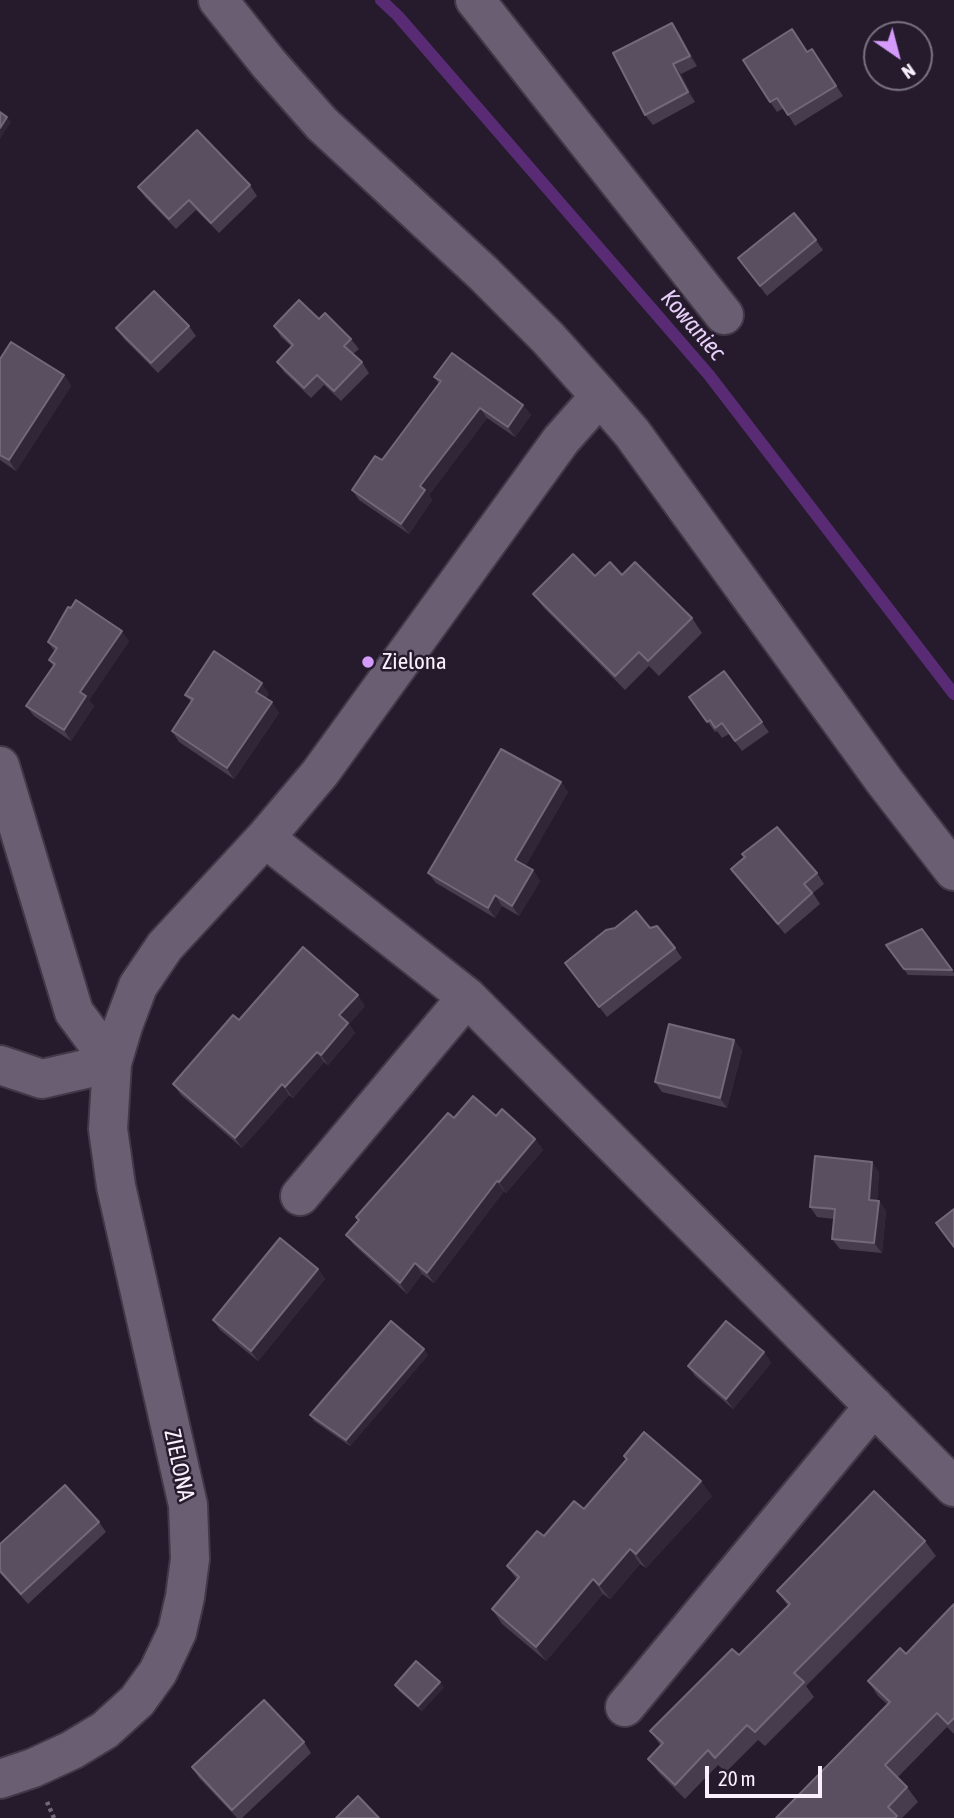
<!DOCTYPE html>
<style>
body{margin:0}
#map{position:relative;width:954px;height:1818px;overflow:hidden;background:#251b2c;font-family:"Asap Condensed",sans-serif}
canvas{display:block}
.north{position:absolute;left:863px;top:21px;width:70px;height:70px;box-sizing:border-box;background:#251b2c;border:2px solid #797180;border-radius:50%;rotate:145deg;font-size:19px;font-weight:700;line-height:28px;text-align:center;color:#f8f1fd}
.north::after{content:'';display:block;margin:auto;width:24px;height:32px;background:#d59bfa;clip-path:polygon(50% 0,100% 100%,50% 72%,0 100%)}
.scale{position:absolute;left:705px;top:1766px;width:117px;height:32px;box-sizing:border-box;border:4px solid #f8f1fd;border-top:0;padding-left:9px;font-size:21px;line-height:24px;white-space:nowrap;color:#f8f1fd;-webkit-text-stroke:5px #251b2c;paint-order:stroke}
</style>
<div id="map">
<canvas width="954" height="1818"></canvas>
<div class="north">N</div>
<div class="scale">20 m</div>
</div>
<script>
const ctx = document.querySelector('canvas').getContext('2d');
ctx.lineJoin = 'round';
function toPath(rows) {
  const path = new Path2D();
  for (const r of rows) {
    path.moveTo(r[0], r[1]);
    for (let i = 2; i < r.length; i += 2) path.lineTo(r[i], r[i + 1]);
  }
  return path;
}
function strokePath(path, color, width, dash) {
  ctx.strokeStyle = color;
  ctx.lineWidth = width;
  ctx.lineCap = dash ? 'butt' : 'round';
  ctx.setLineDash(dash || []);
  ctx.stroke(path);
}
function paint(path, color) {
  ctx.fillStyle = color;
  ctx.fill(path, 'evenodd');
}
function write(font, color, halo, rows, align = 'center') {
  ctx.font = font + ' "Asap Condensed",sans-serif';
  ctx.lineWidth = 5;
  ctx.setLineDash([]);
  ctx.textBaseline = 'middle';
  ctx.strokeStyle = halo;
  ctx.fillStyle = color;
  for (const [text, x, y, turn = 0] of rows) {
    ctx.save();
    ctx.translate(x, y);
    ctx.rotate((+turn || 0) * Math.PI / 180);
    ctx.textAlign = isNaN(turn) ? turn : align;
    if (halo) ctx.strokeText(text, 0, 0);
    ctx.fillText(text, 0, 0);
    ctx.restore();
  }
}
strokePath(toPath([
 [381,0,398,16,709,375,954,694]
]), '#5a2b75', 12);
const minor = toPath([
 [218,0,269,64,322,124,483,273,548,338,600,396,632,433,885,782,954,871],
 [475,0,724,315],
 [0,766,74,1012,112,1063],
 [265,838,467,997,954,1487],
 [0,1065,42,1079,112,1063],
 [300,1196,467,997],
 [625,1707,874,1406],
 [0,1779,33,1768,72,1750,105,1730,137,1701,158,1672,177,1632,185,1597,190,1559,188,1505,116,1186,108,1129,112,1063,123,1026,138,986,165,946,265,838,320,773,561,440,600,396]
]);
strokePath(minor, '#413947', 42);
strokePath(toPath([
 [47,1802,54,1818]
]), '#726978', 4.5, [3.5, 3.5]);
strokePath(minor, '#6a5e73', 38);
paint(toPath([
 [679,33,697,66,681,74,695,102,653,125,645,115],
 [812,49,843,96,795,126,784,108,777,112,770,102,807,52],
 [250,185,257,196,219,233,196,210,176,229,145,197,138,187],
 [816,240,823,250,767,296,738,258],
 [319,319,351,339,359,349,353,354,362,362,369,373,341,401,324,385,311,398,284,372,277,362,291,346,281,337,274,326],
 [189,326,196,336,158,373,124,339,116,328],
 [0,359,64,375,71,386,16,471,0,460],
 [434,377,523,405,531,415,515,437,487,418,429,495,432,500,409,534,359,500,352,490,382,460,439,384],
 [622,575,692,618,702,633,659,676,649,666,625,690,544,608,533,594,595,576],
 [129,641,89,700,94,706,71,741,34,716,26,706,53,666,49,660,55,652,48,642],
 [724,671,769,732,742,751,729,734,722,738,717,731,715,732,689,697],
 [269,694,266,698,279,713,234,779,179,742,172,731,191,702,185,695],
 [561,782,568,792,525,866,533,870,540,881,519,916,502,906,495,918,436,883,428,873],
 [731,869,817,873,824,884,813,893,820,904,785,934,739,879],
 [650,928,675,948,682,958,607,1017,565,963],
 [922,929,954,973,954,976,908,975,886,945],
 [365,1006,349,1024,355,1033,328,1065,324,1062,293,1098,289,1095,242,1148,181,1095,173,1084,239,1020],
 [734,1040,742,1051,727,1108,662,1092,655,1082],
 [496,1116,535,1139,543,1150,506,1193,504,1191,434,1283,422,1274,407,1294,354,1245,346,1235,359,1221,356,1217,454,1118],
 [879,1172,877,1201,879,1201,886,1211,882,1253,840,1249,832,1239,834,1219,817,1217,810,1207],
 [318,1269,325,1279,258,1361,220,1330,213,1320],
 [764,1352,771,1363,733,1409,695,1376,688,1366],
 [428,1355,350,1446,314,1421,310,1415],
 [624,1456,712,1496,646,1568,640,1564,610,1599,603,1594,546,1661,502,1624,492,1609,517,1580,507,1566,544,1536,584,1509,626,1460],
 [99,1522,106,1532,28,1604,0,1573,0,1544],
 [925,1541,936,1556,806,1686,814,1697,765,1746,758,1740,726,1772,718,1765,685,1799,659,1773,648,1759,661,1746,650,1731,739,1655,788,1606,777,1591],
 [954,1604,954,1734,947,1727,898,1777,907,1787,918,1802,902,1818,776,1818,888,1705,878,1696,868,1681,906,1654],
 [395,1685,444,1687,422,1711,399,1691],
 [304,1742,311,1753,242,1818,237,1818,199,1778,192,1767]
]), '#463c4d');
paint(toPath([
 [672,23,679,33,697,66,690,56],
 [673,64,681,74,695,102,688,92],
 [7,117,11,122,0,139,0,128],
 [64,375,71,386,16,471,9,460],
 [523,405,531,415,515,437,508,427],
 [480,408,487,418,429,495,432,500,409,534,401,524,420,486],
 [122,631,129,641,89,700,94,706,71,741,64,730,80,692],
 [262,683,269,694,263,703,256,692],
 [272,702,279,713,234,779,227,768],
 [561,782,568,792,523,871,515,860],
 [533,870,540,881,519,916,512,906],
 [495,895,502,906,495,918,488,908],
 [358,995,365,1006,349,1024,355,1033,328,1065,321,1055,339,1015],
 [734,1040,742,1051,727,1108,720,1098],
 [317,1052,324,1062,293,1098,285,1087],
 [282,1084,289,1095,242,1148,235,1138],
 [535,1139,543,1150,506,1193,499,1182],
 [872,1162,879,1172,876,1210,869,1200],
 [497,1181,504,1191,434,1283,427,1273],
 [879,1201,886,1211,882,1253,874,1243],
 [415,1263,422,1274,407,1294,400,1283],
 [318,1269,325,1279,258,1361,251,1351],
 [424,1349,428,1355,350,1446,346,1440],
 [764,1352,771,1363,733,1409,726,1399],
 [701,1481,712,1496,646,1568,636,1554],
 [630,1549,640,1564,610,1599,599,1585],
 [593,1579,603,1594,546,1661,536,1647],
 [440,1682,444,1687,422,1711,418,1706]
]), '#312638');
const building = toPath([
 [672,23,690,56,673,64,688,92,645,115,613,53,672,23],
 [792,29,807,52,812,49,836,86,788,115,777,98,770,102,743,60,792,29],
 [0,112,7,117,0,128,0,112],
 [197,130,250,185,211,223,189,200,169,219,138,187,197,130],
 [794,213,816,240,760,286,738,258,794,213],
 [154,291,189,326,151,363,116,328,154,291],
 [299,300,319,319,325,313,351,339,344,346,362,362,334,391,317,375,304,388,277,362,293,345,274,326,299,300],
 [11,342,64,375,9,460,0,455,0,359,11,342],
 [452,353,523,405,508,427,480,408,420,486,425,490,401,524,352,490,375,456,382,460,441,381,434,377,452,353],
 [573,554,595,576,610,562,622,575,635,562,692,618,648,661,639,652,615,676,533,594,573,554],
 [76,600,122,631,80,692,86,696,64,730,26,706,55,664,49,660,57,648,48,642,68,607,71,608,76,600],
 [214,651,262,683,256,692,272,702,227,768,172,731,193,699,185,695,214,651],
 [724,671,762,722,735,741,722,723,715,728,710,720,707,722,689,697,724,671],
 [501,749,561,782,515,860,533,870,512,906,495,895,488,908,428,873,501,749],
 [777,827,817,873,804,884,812,893,778,924,731,869,745,857,742,854,777,827],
 [636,911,650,928,657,926,675,948,599,1007,565,963,606,930,615,928,636,911],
 [922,929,952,970,904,969,886,945,922,929],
 [303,947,358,995,339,1015,348,1023,321,1055,317,1052,285,1087,282,1084,235,1138,173,1084,233,1015,239,1020,303,947],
 [669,1024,734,1040,720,1098,655,1082,669,1024],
 [473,1096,496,1116,502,1109,535,1139,499,1182,497,1181,427,1273,415,1263,400,1283,346,1235,359,1220,356,1217,448,1113,454,1118,473,1096],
 [815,1156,872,1162,869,1200,879,1201,874,1243,832,1239,835,1209,810,1207,815,1156],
 [954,1209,954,1247,936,1223,954,1209],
 [280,1238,318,1269,251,1351,213,1320,280,1238],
 [391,1321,424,1349,346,1440,310,1415,391,1321],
 [726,1321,764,1352,726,1399,688,1366,726,1321],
 [644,1432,701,1481,636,1554,630,1549,599,1585,593,1579,536,1647,492,1609,519,1577,507,1566,537,1531,544,1536,574,1501,584,1509,627,1459,624,1456,644,1432],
 [65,1485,99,1522,21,1594,0,1571,0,1544,65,1485],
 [874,1491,925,1541,794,1673,804,1682,755,1732,747,1725,715,1758,708,1750,675,1785,648,1759,663,1743,650,1731,732,1649,739,1655,790,1604,777,1591,874,1491],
 [954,1604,954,1718,948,1724,937,1713,885,1765,907,1787,888,1807,897,1816,895,1818,776,1818,890,1702,868,1681,900,1648,906,1654,954,1604],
 [416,1661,440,1682,418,1706,395,1685,416,1661],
 [264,1700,304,1742,232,1810,192,1767,264,1700],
 [358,1796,379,1818,336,1818,358,1796]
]);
paint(building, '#594f60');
strokePath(building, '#726879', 2);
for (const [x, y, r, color] of [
 [368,662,7,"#d59bfa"]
]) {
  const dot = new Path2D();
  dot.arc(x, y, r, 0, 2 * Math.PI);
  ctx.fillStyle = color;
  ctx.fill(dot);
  strokePath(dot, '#251b2c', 2.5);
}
write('23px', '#f8f1fd', '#251b2c', [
 ["Zielona",382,662]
], 'left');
write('23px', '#f8f1fd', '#251b2c', [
 ["ZIELONA",179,1465,78]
]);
write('italic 24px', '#e9d0fa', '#251b2c', [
 ["Kowaniec",693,325,49]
]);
</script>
